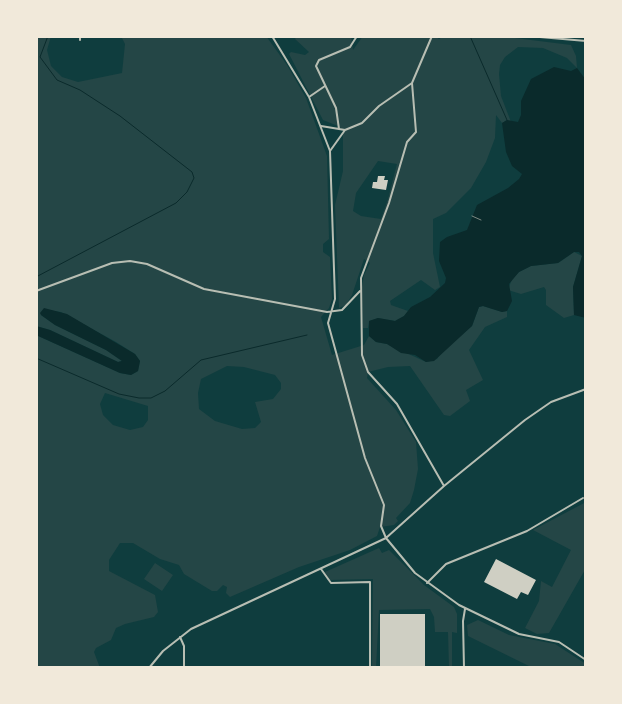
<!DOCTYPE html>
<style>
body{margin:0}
#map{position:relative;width:622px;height:704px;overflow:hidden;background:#0f3d3e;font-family:"Asap Condensed",sans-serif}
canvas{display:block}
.frame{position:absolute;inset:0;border:38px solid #f1e9da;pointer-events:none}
</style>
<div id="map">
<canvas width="622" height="704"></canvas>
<div class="frame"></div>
</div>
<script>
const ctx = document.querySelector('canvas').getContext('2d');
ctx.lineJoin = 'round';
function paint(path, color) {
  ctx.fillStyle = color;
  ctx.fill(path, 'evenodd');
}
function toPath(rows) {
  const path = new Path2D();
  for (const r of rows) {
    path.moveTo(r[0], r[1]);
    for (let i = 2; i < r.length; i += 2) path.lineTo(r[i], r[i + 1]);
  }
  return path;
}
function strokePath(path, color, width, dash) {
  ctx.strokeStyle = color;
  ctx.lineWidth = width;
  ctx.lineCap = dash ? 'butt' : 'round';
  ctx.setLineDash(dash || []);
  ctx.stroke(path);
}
paint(toPath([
 [36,36,51,36,47,50,51,66,62,77,78,82,122,73,125,44,121,36,266,36,287,65,306,98,327,156,329,239,323,244,323,252,330,257,332,299,329,308,321,317,332,355,364,345,369,336,376,342,387,344,426,362,437,359,444,349,472,326,479,307,483,306,502,312,507,311,507,317,485,327,469,350,483,380,466,390,470,401,450,416,444,415,410,366,388,367,368,372,367,378,396,410,416,442,418,469,414,490,410,503,396,518,398,521,394,525,380,527,377,536,350,550,299,567,230,597,226,593,227,587,223,585,217,591,212,591,184,574,179,565,160,559,133,543,120,543,109,560,109,571,155,595,158,612,154,617,125,624,116,628,111,640,96,648,94,652,100,668,36,668,36,335,120,373,131,375,138,371,140,361,135,354,116,342,61,312,46,310,41,315,55,325,106,350,122,361,118,362,50,330,36,326],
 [227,366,244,367,275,375,281,383,281,389,273,399,255,402,261,422,255,428,242,429,215,421,199,409,198,393,201,379],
 [105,393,148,406,148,420,143,427,130,430,113,425,103,415,100,404],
 [297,36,351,36,353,50,363,36,435,36,439,39,444,36,499,36,571,45,576,56,577,68,567,58,543,48,518,47,505,57,500,65,499,74,501,96,511,122,507,120,502,123,496,115,495,138,486,162,471,188,446,213,433,219,433,253,440,287,435,290,421,280,390,301,391,305,408,311,404,316,395,321,378,318,369,321,368,328,363,328,362,287,364,275,370,263,364,259,352,295,346,305,339,308,335,205,343,171,343,130,338,126,323,120,289,54,291,52,305,55,309,52,295,39],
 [378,161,397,164,388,199,381,219,361,216,353,211,356,193],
 [574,252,582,256,573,287,574,315,564,318,546,305,546,290,544,287,521,294,508,290,512,279,519,272,531,266,558,263],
 [586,502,586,568,549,633,537,634,525,628,539,601,541,581,552,587,571,550,533,530],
 [379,548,382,553,389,550,424,585,454,607,457,614,457,633,452,632,452,668,449,668,448,632,435,632,434,617,430,609,379,610,376,668,372,668,373,579,329,580,325,572],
 [155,563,173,575,162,591,144,579],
 [478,620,509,635,555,644,586,664,586,668,533,668,468,636,467,625]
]), '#244646');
paint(toPath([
 [554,67,571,71,577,68,586,80,586,318,574,315,573,287,582,256,579,252,574,252,558,263,531,266,519,272,509,284,512,301,507,311,502,312,483,306,479,307,472,326,434,361,426,362,415,355,401,353,387,344,376,342,369,336,369,321,378,318,395,321,404,316,411,307,430,297,445,283,446,278,439,261,440,242,447,237,467,230,477,205,508,188,519,179,522,174,512,166,506,152,502,123,507,120,518,122,521,115,521,101,531,79],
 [44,308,67,314,135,354,140,361,138,371,131,375,120,373,36,335,36,326,50,330,118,362,122,361,106,350,55,325,41,315,40,313]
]), '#0a2a2b');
strokePath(toPath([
 [470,36,507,120],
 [36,277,176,203,187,192,194,178,192,172,120,116,80,90,57,80,40,57,48,36],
 [36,358,119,394,139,398,151,398,165,391,201,360,307,335]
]), '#0a2a2b', 1);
paint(toPath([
 [378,176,385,176,384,180,388,180,386,190,372,188,373,182,377,182],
 [496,559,536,580,528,595,521,592,517,599,484,582],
 [380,614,425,614,425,668,380,668]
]), '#cfcfc3');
strokePath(toPath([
 [472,216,481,220]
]), '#f1e9da', 0.5);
strokePath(toPath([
 [272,36,309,97,330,151,335,299,328,323,365,458,384,505,381,526,386,538,415,573,459,605,519,634,559,642,586,660],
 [528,36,586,41],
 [80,40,80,36],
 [412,83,416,132,407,142,389,203,361,278,362,355,368,372,397,404,444,486],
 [309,97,325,86],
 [321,126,345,130],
 [339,129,336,108,316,66,319,60,350,47,357,36],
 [330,151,345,130,362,123,379,106,412,83,432,36],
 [36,291,112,263,130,261,147,264,204,289,327,312,342,310,360,291],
 [321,569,331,583,370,582,370,668],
 [427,583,446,564,527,531,583,498],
 [180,637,184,646,184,668],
 [149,668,163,651,191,629,386,538,444,486,525,420,551,402,586,389],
 [464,668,463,621,465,609]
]), '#b8beb3', 2);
</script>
